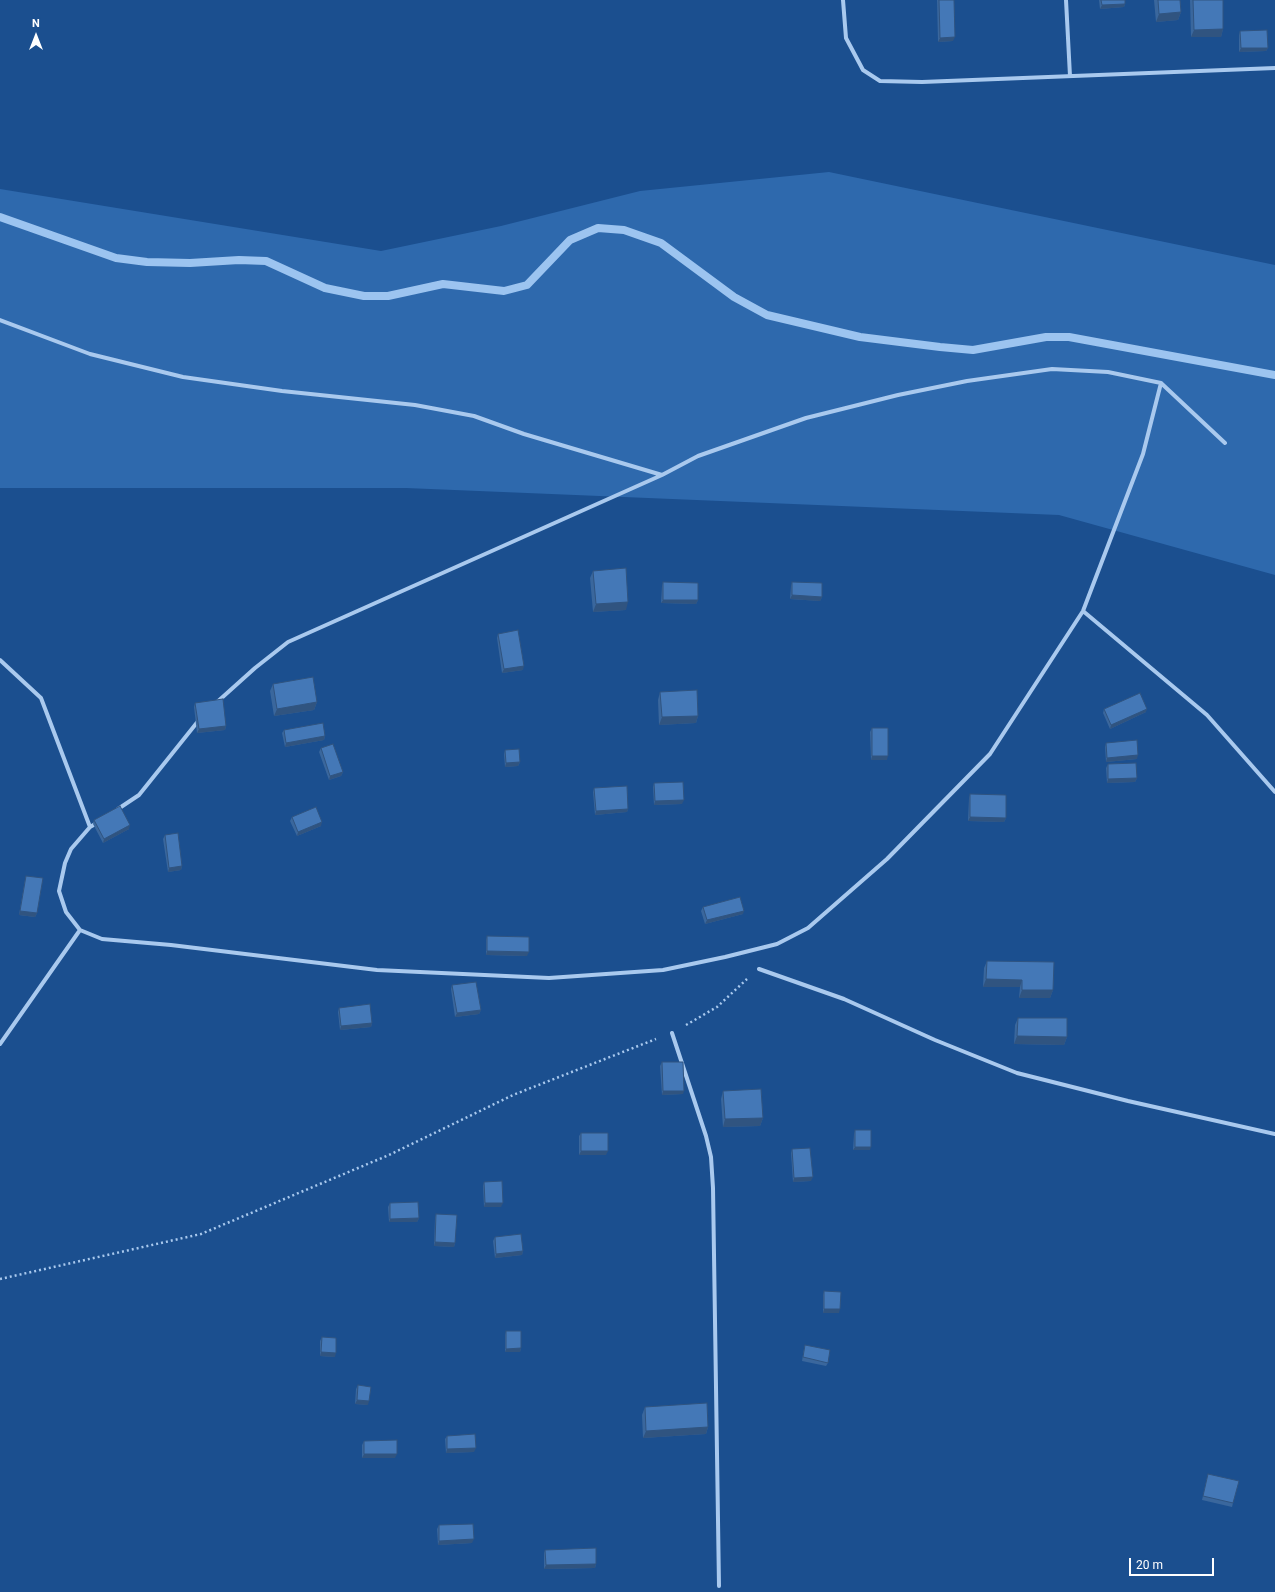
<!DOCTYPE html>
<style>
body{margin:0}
#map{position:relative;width:1275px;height:1592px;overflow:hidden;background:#1b4f8f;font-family:Roboto,sans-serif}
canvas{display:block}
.north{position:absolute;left:16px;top:16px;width:40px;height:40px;-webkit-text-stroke:3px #1b4f8f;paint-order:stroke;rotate:0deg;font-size:11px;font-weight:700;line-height:16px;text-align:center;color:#fff}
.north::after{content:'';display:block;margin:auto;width:14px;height:18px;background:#fff;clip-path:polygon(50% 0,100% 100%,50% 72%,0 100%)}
.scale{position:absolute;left:1129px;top:1558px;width:85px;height:18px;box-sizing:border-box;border:2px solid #fff;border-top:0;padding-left:5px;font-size:12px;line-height:14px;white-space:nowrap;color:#fff;-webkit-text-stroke:3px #1b4f8f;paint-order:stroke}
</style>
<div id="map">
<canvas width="1275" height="1592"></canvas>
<div class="north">N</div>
<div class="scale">20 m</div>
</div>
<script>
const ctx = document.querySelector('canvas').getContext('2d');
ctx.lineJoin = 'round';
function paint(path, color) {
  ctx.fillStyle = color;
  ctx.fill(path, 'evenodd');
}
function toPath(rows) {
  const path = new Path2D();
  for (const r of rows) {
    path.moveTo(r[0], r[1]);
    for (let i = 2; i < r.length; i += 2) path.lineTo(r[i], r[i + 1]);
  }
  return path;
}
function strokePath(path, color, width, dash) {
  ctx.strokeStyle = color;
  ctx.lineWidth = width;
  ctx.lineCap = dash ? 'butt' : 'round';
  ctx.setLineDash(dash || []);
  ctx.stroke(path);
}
paint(toPath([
 [829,172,1275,265,1275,575,1059,515,406,488,0,488,0,189,381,251,501,226,640,191]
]), '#2e69ad');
strokePath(toPath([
 [0,217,116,258,147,262,190,263,239,260,266,261,325,288,364,296,388,296,443,284,504,291,527,285,570,240,598,228,624,230,661,243,734,297,767,315,860,337,940,347,973,350,1046,337,1069,337,1275,375]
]), '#9cc4f0', 8);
strokePath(toPath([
 [686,1025,717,1007,747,979],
 [0,1279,201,1234,389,1155,513,1095,656,1039]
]), '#a9c9ee', 2.5, [2, 3]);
strokePath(toPath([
 [843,0,846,38,863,70,880,81,922,82,1275,68],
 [1066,0,1070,76],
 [0,320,90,354,183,377,282,391,415,405,474,416,524,434,662,475],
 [1083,611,1207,715,1275,792],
 [0,660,41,698,90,827],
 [216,703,255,668,288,642,662,475,698,456,806,418,898,395,967,381,1052,369,1108,372,1161,383],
 [118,809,139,795,199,720],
 [97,823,90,827,71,849,65,863,59,891,66,912,80,930,102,939,171,945,377,970,549,978,663,970,725,957,777,944,808,928,887,859,990,754,1083,611,1143,454,1161,383,1225,443],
 [759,969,844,999,935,1040,1017,1073,1128,1101,1275,1134],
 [672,1033,706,1136,711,1157,713,1188,719,1586],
 [0,1044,80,930]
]), '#a9c9ee', 4);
paint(toPath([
 [937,0,954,0,953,41,938,42],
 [1099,0,1125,0,1125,4,1124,7,1100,9],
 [1154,0,1180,0,1181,12,1178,20,1156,22],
 [1190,0,1223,0,1223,29,1221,37,1191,37],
 [1240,31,1268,48,1266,51,1239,52,1239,35],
 [593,571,626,610,593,612,590,578],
 [663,582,698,600,696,604,661,603,662,586],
 [792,582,822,597,820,601,790,599,791,586],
 [498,634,523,670,502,673,497,638],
 [273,684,317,702,314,710,274,716,270,691],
 [660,692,698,716,696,723,659,725,658,700],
 [195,703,226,726,225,730,197,733,194,707],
 [1104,709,1146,712,1110,729,1103,713],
 [872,728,887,760,871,760,870,732],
 [284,730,325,736,324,740,285,747,282,733],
 [1106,743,1137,759,1106,762,1105,747],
 [321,748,343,772,341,776,329,780,319,752],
 [505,750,520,762,518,766,505,767,504,754],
 [1108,764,1137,778,1135,782,1107,783,1106,768],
 [654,783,682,804,654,805,653,787],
 [594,788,628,809,627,812,595,815,593,792],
 [970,794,1006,818,1004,822,968,821,969,798],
 [292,817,321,826,297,836,290,821],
 [94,820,129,829,103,843,93,824],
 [165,835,182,866,181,870,168,872,163,839],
 [26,876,37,913,35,917,19,915,25,880],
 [703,907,743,914,705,924,701,911],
 [487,936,527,956,486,955,486,940],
 [987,961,1053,990,1050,998,1019,998,1020,987,983,987,984,968],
 [452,985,481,1010,479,1014,455,1017,451,989],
 [339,1008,372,1023,371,1027,340,1030,338,1012],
 [1018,1018,1067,1037,1064,1045,1014,1044,1015,1025],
 [662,1062,683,1094,662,1095,660,1066],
 [723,1091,763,1118,760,1126,723,1127,721,1099],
 [855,1130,870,1150,853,1150,854,1134],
 [581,1133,606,1155,579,1155,579,1136],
 [792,1149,811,1181,793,1182,791,1153],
 [484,1182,501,1207,484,1207,483,1186],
 [390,1203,419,1218,417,1222,389,1222,388,1207],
 [436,1214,455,1243,454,1247,434,1246,435,1218],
 [495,1237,523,1251,522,1255,495,1258,493,1241],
 [824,1291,839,1313,823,1313,823,1295],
 [506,1331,521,1348,520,1352,505,1352,505,1335],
 [322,1337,335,1357,320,1356,320,1341],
 [805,1345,828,1363,826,1366,802,1361,804,1349],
 [358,1385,368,1405,355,1404,356,1389],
 [645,1407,708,1427,706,1434,643,1438,642,1415],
 [447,1436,474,1452,446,1453,445,1439],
 [364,1441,395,1458,362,1458,362,1445],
 [1208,1474,1233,1503,1232,1507,1202,1500],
 [439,1525,472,1543,438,1545,437,1529],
 [545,1550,596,1564,595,1568,544,1569,544,1553]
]), '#3a679d');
paint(toPath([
 [1125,4,1124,7,1100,9,1102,5],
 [1181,12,1178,20,1156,22,1159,14],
 [1223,29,1221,37,1191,37,1194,30],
 [955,37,953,41,938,42,940,38],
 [1241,48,1268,48,1266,51,1239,52],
 [792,595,822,597,820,601,790,599],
 [663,600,698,600,696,604,661,603],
 [628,602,626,610,593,612,596,604],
 [524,666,523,670,502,673,504,669],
 [317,702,314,710,274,716,277,709],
 [1147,709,1146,712,1110,729,1111,725],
 [698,716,696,723,659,725,662,717],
 [226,726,225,730,197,733,199,729],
 [325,736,324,740,285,747,286,743],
 [1138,755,1137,759,1106,762,1107,758],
 [872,756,888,756,887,760,871,760],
 [520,762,518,766,505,767,506,763],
 [343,772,341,776,329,780,330,776],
 [1137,778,1135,782,1107,783,1108,779],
 [684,800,682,804,654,805,655,801],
 [628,809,627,812,595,815,596,811],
 [970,817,1006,818,1004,822,968,821],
 [322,822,321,826,297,836,298,832],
 [130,825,129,829,103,843,104,839],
 [182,866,181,870,168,872,169,868],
 [20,911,37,913,35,917,19,915],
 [744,911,743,914,705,924,707,920],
 [487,951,529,952,527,956,486,955],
 [986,979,1022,980,1020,987,983,987],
 [1022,990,1053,990,1050,998,1019,998],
 [481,1010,479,1014,455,1017,457,1013],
 [372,1023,371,1027,340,1030,341,1026],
 [1017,1036,1067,1037,1064,1045,1014,1044],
 [663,1091,684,1091,683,1094,662,1095],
 [763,1118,760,1126,723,1127,725,1119],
 [855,1147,871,1147,870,1150,853,1150],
 [581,1151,608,1151,606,1155,579,1155],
 [813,1177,811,1181,793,1182,794,1178],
 [485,1203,503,1203,501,1207,484,1207],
 [419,1218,417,1222,389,1222,390,1219],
 [435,1242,455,1243,454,1247,434,1246],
 [523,1251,522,1255,495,1258,496,1254],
 [824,1309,840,1309,839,1313,823,1313],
 [521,1348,520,1352,505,1352,506,1349],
 [321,1352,336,1353,335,1357,320,1356],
 [357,1400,369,1401,368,1405,355,1404],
 [708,1427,706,1434,643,1438,646,1431],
 [476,1448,474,1452,446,1453,447,1449],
 [364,1454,397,1454,395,1458,362,1458],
 [474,1539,472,1543,438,1545,439,1541],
 [596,1564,595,1568,544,1569,546,1565]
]), '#305480');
const building = toPath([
 [939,0,954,0,955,37,940,38,939,0],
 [1101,0,1125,0,1125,4,1102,5,1101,0],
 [1158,0,1180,0,1181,12,1159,14,1158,0],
 [1193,0,1223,0,1223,29,1194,30,1193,0],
 [1267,30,1268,48,1241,48,1240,31,1267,30],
 [626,568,628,602,596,604,593,571,626,568],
 [663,582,698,583,698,600,663,600,663,582],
 [792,582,822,583,822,597,792,595,792,582],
 [518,630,524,666,504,669,498,634,518,630],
 [313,677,317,702,277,709,273,684,313,677],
 [697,690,698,716,662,717,660,692,697,690],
 [1140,693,1147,709,1111,725,1104,709,1140,693],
 [223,699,226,726,199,729,195,703,223,699],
 [323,723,325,736,286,743,284,730,323,723],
 [872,728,888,728,888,756,872,756,872,728],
 [1137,740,1138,755,1107,758,1106,743,1137,740],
 [333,744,343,772,330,776,321,748,333,744],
 [519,749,520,762,506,763,505,750,519,749],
 [1136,763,1137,778,1108,779,1108,764,1136,763],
 [683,782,684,800,655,801,654,783,683,782],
 [627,786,628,809,596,811,594,788,627,786],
 [970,794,1006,795,1006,818,970,817,970,794],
 [120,806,130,825,104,839,94,820,120,806],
 [316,807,322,822,298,832,292,817,316,807],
 [178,833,182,866,169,868,165,835,178,833],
 [26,876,43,878,37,913,20,911,26,876],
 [740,897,744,911,707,920,703,907,740,897],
 [487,936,529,937,529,952,487,951,487,936],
 [987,961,1054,962,1053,990,1022,990,1022,980,986,979,987,961],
 [476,982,481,1010,457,1013,452,985,476,982],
 [370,1004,372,1023,341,1026,339,1008,370,1004],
 [1018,1018,1067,1018,1067,1037,1017,1036,1018,1018],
 [662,1062,683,1062,684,1091,663,1091,662,1062],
 [761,1089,763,1118,725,1119,723,1091,761,1089],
 [855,1130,871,1130,871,1147,855,1147,855,1130],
 [581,1133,608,1133,608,1151,581,1151,581,1133],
 [810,1148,813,1177,794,1178,792,1149,810,1148],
 [502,1181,503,1203,485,1203,484,1182,502,1181],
 [418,1202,419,1218,390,1219,390,1203,418,1202],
 [436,1214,457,1215,455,1243,435,1242,436,1214],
 [521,1234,523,1251,496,1254,495,1237,521,1234],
 [824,1291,841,1292,840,1309,824,1309,824,1291],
 [506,1331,521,1331,521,1348,506,1349,506,1331],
 [322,1337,336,1338,336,1353,321,1352,322,1337],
 [805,1345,830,1350,828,1363,803,1357,805,1345],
 [358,1385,371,1387,369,1401,357,1400,358,1385],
 [707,1403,708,1427,646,1431,645,1407,707,1403],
 [475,1434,476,1448,447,1449,447,1436,475,1434],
 [397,1440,397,1454,364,1454,364,1441,397,1440],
 [1208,1474,1239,1481,1233,1503,1203,1496,1208,1474],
 [473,1524,474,1539,439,1541,439,1525,473,1524],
 [596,1548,596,1564,546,1565,545,1550,596,1548]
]);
paint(building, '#4478b7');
strokePath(building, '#305480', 1);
</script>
